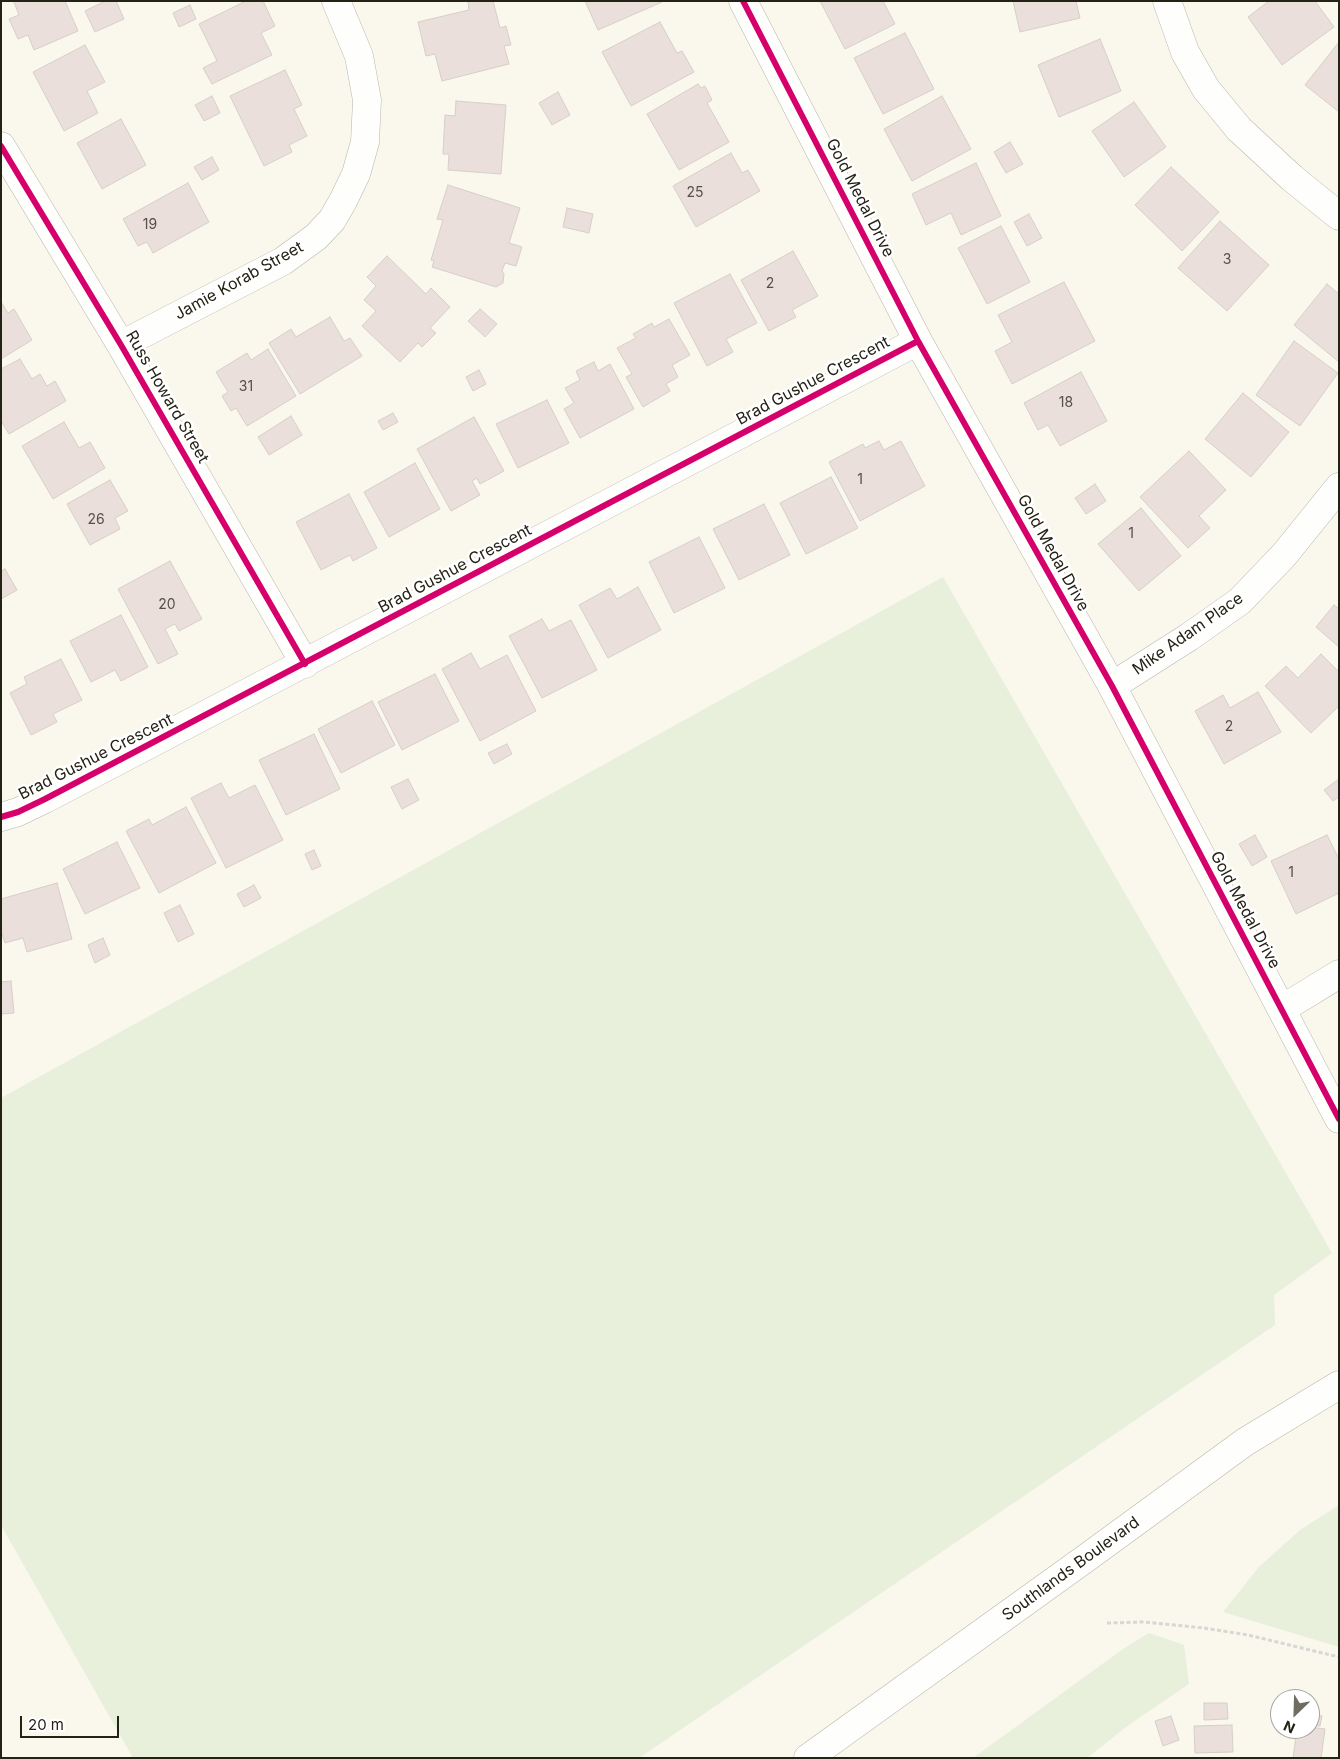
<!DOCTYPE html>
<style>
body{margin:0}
#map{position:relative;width:1340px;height:1759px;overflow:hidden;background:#faf7ed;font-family:Inter,sans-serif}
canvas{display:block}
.frame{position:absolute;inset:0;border:2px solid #242115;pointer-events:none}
.north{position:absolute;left:1270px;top:1689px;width:50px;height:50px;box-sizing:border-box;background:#fff;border:1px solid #a7a6a1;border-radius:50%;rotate:204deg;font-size:14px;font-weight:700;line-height:20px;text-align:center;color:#242115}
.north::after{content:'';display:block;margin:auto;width:18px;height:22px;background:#6f6c61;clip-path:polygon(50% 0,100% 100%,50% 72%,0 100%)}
.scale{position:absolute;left:20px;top:1716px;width:99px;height:22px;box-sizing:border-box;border:2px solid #242115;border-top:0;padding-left:6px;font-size:15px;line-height:18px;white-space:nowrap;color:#242115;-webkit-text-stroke:4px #fff;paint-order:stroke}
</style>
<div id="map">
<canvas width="1340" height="1759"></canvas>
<div class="frame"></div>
<div class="north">N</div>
<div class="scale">20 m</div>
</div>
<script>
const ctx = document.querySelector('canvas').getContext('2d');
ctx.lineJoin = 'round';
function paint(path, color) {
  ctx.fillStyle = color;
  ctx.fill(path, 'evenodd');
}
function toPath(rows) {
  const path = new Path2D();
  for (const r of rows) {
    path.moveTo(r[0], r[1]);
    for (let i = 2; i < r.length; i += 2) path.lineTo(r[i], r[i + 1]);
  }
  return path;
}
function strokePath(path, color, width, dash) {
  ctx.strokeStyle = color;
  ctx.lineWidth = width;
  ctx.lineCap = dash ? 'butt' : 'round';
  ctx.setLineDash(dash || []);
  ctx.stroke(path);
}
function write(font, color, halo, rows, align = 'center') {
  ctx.font = font + ' Inter,sans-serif';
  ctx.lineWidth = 5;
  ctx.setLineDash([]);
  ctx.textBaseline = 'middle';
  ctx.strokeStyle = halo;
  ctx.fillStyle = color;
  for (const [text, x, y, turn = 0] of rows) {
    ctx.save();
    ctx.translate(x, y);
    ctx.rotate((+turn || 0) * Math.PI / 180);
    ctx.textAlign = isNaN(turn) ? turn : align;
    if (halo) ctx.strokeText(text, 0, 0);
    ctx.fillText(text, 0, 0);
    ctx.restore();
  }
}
paint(toPath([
 [943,577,1332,1253,1274,1295,1275,1325,639,1758,133,1758,1,1525,1,1098],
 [1339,1505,1339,1647,1223,1612,1259,1567,1300,1530],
 [1149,1633,1184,1645,1189,1684,1130,1724,1087,1758,973,1758,1123,1649]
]), '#e8efdb');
const building = toPath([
 [16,1,65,1,78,31,34,50,28,35,18,39,9,19,19,15,14,2,16,1],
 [105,1,116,1,124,19,95,32,85,11,105,1],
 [246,1,263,1,275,26,261,33,272,55,212,84,203,68,217,61,199,24,246,1],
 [471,1,493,1,500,28,506,26,511,45,504,46,509,64,442,81,435,54,426,56,418,22,469,10,468,2,471,1],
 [585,1,661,1,662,2,598,30,585,1],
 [820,1,883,1,895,24,845,49,820,1],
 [1013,1,1076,1,1080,18,1020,32,1013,1],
 [1269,1,1315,1,1334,27,1282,65,1248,17,1269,1],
 [190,5,196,19,179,27,173,13,190,5],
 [660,22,677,53,682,51,694,72,631,106,602,52,660,22],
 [905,33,934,89,883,114,854,58,905,33],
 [1100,39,1121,91,1059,117,1038,65,1100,39],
 [1339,42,1339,112,1305,85,1339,42],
 [85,45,105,82,87,91,98,113,64,131,33,72,85,45],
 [285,70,302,105,294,109,307,136,289,145,292,152,264,166,230,96,285,70],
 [698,84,701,88,705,86,712,100,707,103,729,142,679,170,647,114,698,84],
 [558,92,570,115,552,125,539,103,558,92],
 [212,96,220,113,204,121,195,105,212,96],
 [942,96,971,149,912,181,884,129,942,96],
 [456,101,506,105,501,174,448,170,449,154,443,154,445,115,455,116,456,101],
 [1134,102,1166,147,1124,177,1092,131,1134,102],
 [121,119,146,165,102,189,77,143,121,119],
 [1010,142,1023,164,1006,173,994,152,1010,142],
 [731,153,742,173,748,170,760,191,696,227,673,186,731,153],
 [212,157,219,170,202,180,194,167,212,157],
 [976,163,1001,216,961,235,951,213,926,225,912,194,976,163],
 [1171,167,1219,212,1182,251,1135,205,1171,167],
 [188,183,209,222,153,253,147,242,138,246,123,219,188,183],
 [448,185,520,208,509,243,522,247,516,266,505,263,502,271,504,274,503,283,496,287,432,267,434,261,431,260,443,220,437,219,448,185],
 [567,208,593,214,589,233,563,227,567,208],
 [1029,214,1042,238,1027,246,1014,222,1029,214],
 [1220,221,1269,265,1227,311,1178,268,1220,221],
 [1001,226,1030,282,987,304,958,248,1001,226],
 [793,251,818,296,792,310,796,317,769,331,741,280,793,251],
 [387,256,426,294,431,288,450,307,430,328,436,333,422,347,418,343,400,362,362,326,376,311,364,300,376,286,367,277,387,256],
 [730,274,757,323,726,339,733,352,707,366,674,303,730,274],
 [1064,282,1095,341,1012,384,995,351,1012,342,998,315,1064,282],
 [1327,284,1339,294,1339,362,1294,325,1327,284],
 [1,302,8,313,14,309,32,340,1,359,1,302],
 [480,309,497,324,485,337,468,321,480,309],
 [330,317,344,341,350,338,362,356,300,394,269,343,291,329,296,337,330,317],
 [669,319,690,355,672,365,678,377,666,384,670,391,643,407,626,377,632,374,617,348,636,338,633,334,652,323,654,327,669,319],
 [1294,341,1338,373,1300,426,1256,395,1294,341],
 [268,349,296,396,247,426,236,408,231,411,222,396,228,392,216,372,247,353,251,360,268,349],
 [20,359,32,379,40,374,47,386,55,381,66,401,9,434,1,421,1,369,20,359],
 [594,362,598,371,610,364,634,409,580,438,564,409,574,403,565,388,580,380,576,371,594,362],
 [479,370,486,384,473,391,466,377,479,370],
 [1081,372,1107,421,1060,446,1048,425,1038,430,1024,403,1081,372],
 [1243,393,1289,432,1251,477,1205,439,1243,393],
 [547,400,569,443,518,468,496,424,547,400],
 [393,413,398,422,383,430,378,421,393,413],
 [291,416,302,435,269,455,258,437,291,416],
 [474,417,504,471,480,484,477,478,472,481,480,495,451,511,417,449,474,417],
 [64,422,79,448,90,442,105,468,53,499,22,446,64,422],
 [879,441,884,450,901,441,925,486,860,521,829,462,863,444,865,448,879,441],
 [1189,451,1226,490,1199,516,1210,528,1188,548,1140,497,1189,451],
 [415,463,440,509,389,537,364,492,415,463],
 [831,477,858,528,806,554,780,503,831,477],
 [110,480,128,511,115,518,120,529,90,545,67,504,110,480],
 [1095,484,1106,501,1086,514,1075,498,1095,484],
 [349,494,377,548,353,561,350,555,321,570,296,522,349,494],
 [764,504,790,555,739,580,713,529,764,504],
 [1141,508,1181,556,1139,591,1098,544,1141,508],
 [699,537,725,588,674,613,649,562,699,537],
 [170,561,202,619,179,631,175,624,165,629,178,654,158,664,118,589,170,561],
 [5,569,17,590,1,599,1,571,5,569],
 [638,587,661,630,608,658,579,605,610,588,617,599,638,587],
 [1334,605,1339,609,1339,647,1316,627,1334,605],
 [121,615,148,667,121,681,115,670,91,682,70,641,121,615],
 [542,619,549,631,571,620,597,670,542,698,509,636,542,619],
 [471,653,480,669,507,655,536,711,480,741,442,669,471,653],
 [1321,654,1339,672,1339,706,1311,733,1265,686,1286,666,1298,678,1321,654],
 [61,659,82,700,53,714,57,722,31,735,10,693,27,684,24,677,61,659],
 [435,674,459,721,402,750,378,702,435,674],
 [1258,692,1281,732,1224,764,1195,711,1223,695,1230,708,1258,692],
 [372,701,395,745,341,773,318,729,372,701],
 [314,734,340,789,286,815,259,760,314,734],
 [507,744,512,754,494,764,488,753,507,744],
 [408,779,419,800,402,809,391,787,408,779],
 [1339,779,1339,797,1333,801,1324,790,1339,779],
 [221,783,229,798,255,785,283,840,226,868,191,798,221,783],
 [186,807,216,863,159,893,126,831,149,819,152,825,186,807],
 [1255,835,1267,857,1252,866,1239,844,1255,835],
 [1327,835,1339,859,1339,893,1296,914,1271,861,1327,835],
 [117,842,140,888,85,914,63,869,117,842],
 [314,850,321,866,312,870,305,854,314,850],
 [57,883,72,939,27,952,23,938,5,943,1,931,1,899,57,883],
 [254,885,261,898,244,907,237,894,254,885],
 [180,905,194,934,178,942,164,913,180,905],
 [103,938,110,955,95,963,88,945,103,938],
 [11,981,14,1013,1,1014,1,982,11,981],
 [1204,1703,1227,1703,1228,1719,1204,1720,1204,1703],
 [1310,1714,1322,1716,1320,1726,1310,1725,1310,1714],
 [1171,1716,1179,1740,1163,1746,1155,1721,1171,1716],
 [1232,1725,1233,1752,1195,1753,1194,1726,1232,1725],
 [1310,1727,1325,1729,1321,1758,1293,1758,1297,1729,1310,1729,1310,1727]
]);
paint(building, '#eadfda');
strokePath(building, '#d6cec9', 1);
const minor = toPath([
 [743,1,918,341,1112,686,1339,1119],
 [1167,1,1185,52,1206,89,1239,129,1292,178,1339,216],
 [1,146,121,345,305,664],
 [121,345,283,261,316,237,332,220,343,201,356,174,365,142,367,100,359,56,336,1],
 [1112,686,1189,637,1240,601,1284,555,1339,487],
 [1,817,18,812,45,799,918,341],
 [1282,1009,1339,974]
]);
const secondary = toPath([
 [808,1758,1089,1556,1245,1442,1339,1385]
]);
strokePath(minor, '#b7b5ab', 29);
strokePath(secondary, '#b7b5ab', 29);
strokePath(toPath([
 [1107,1623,1144,1622,1204,1628,1248,1635,1339,1657]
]), '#d7d7d4', 3, [4, 2.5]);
strokePath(minor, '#fefefc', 28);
strokePath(secondary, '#fefefc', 28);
strokePath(toPath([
 [743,1,918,341,1112,686,1339,1119],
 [1,146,121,345,305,664],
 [1,817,18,812,45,799,918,341]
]), '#d6006c', 6);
write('14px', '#565046', null, [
 ["25",695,193],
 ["19",150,225],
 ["3",1227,260],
 ["2",770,284],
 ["31",246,387],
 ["18",1066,403],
 ["1",860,480],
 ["26",96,520],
 ["1",1131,534],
 ["20",167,605],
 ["2",1229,727],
 ["1",1291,873]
]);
write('16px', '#242115', '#fff', [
 ["Gold Medal Drive",860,198,63],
 ["Jamie Korab Street",239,281,-29],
 ["Brad Gushue Crescent",813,381,-28],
 ["Russ Howard Street",167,397,60],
 ["Gold Medal Drive",1053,553,61],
 ["Brad Gushue Crescent",455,569,-28],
 ["Mike Adam Place",1188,634,-35],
 ["Brad Gushue Crescent",96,757,-27],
 ["Gold Medal Drive",1245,910,62],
 ["Southlands Boulevard",1071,1569,-36]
]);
</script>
